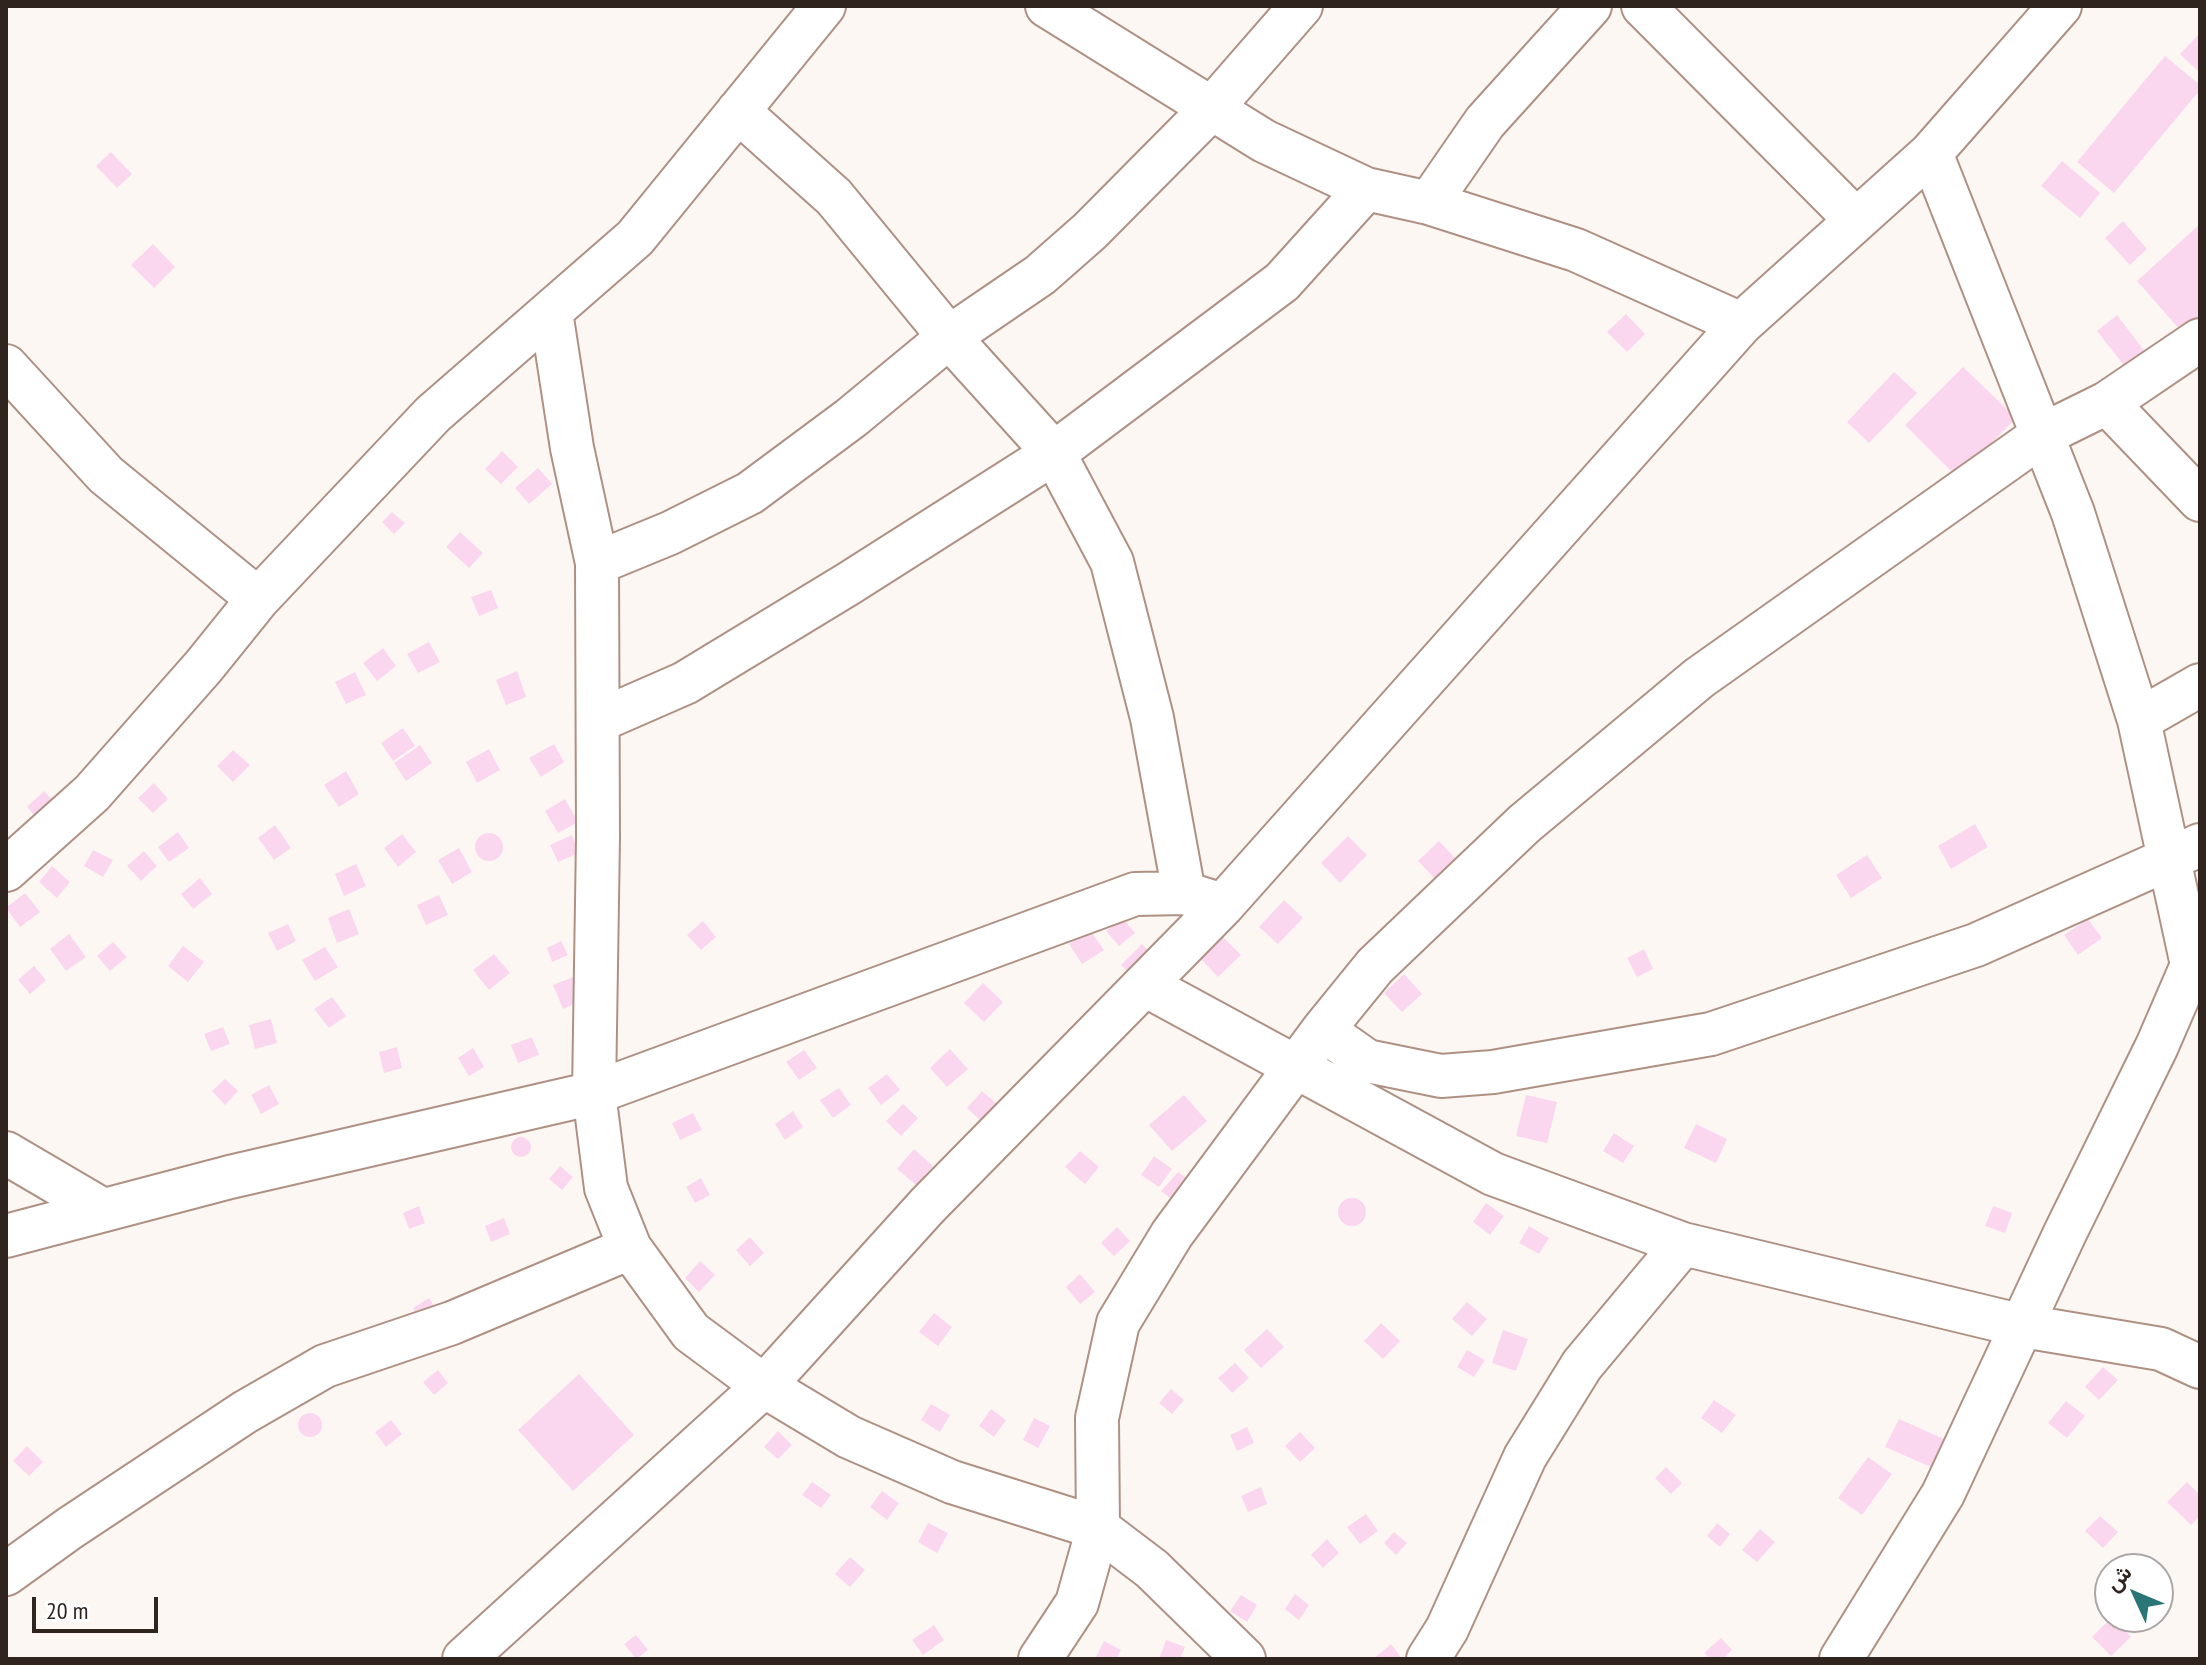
<!DOCTYPE html>
<meta charset="utf-8">
<style>
body{margin:0}
#map{position:relative;width:2206px;height:1665px;overflow:hidden;background:#fdf7f4;font-family:"PT Sans Narrow",Vazirmatn,sans-serif}
canvas{display:block}
.frame{position:absolute;inset:0;border:8px solid #30241f;pointer-events:none}
.north{position:absolute;left:2094px;top:1553px;width:80px;height:80px;box-sizing:border-box;background:#fff;border:2px solid #aca7a5;border-radius:50%;rotate:314deg;font-size:22px;font-weight:700;line-height:32px;text-align:center;color:#30241f}
.north::after{content:'';display:block;margin:auto;width:28px;height:36px;background:#2a7575;clip-path:polygon(50% 0,100% 100%,50% 72%,0 100%)}
.scale{position:absolute;left:32px;top:1597px;width:126px;height:36px;box-sizing:border-box;border:4px solid #30241f;border-top:0;padding-left:10px;font-size:24px;line-height:28px;white-space:nowrap;color:#30241f;-webkit-text-stroke:6px #fff;paint-order:stroke}
</style>
<div id="map">
<canvas width="2206" height="1665"></canvas>
<div class="frame"></div>
<div class="north">ش</div>
<div class="scale">20 m</div>
</div>
<script>
const ctx = document.querySelector('canvas').getContext('2d');
ctx.lineJoin = 'round';
function paint(path, color) {
  ctx.fillStyle = color;
  ctx.fill(path, 'evenodd');
}
function toPath(rows) {
  const path = new Path2D();
  for (const r of rows) {
    if (r.length === 3) {
      path.moveTo(r[0] + r[2], r[1]);
      path.arc(r[0], r[1], r[2], 0, 2 * Math.PI);
      continue;
    }
    path.moveTo(r[0], r[1]);
    for (let i = 2; i < r.length; i += 2) path.lineTo(r[i], r[i + 1]);
  }
  return path;
}
function strokePath(path, color, width, dash) {
  ctx.strokeStyle = color;
  ctx.lineWidth = width;
  ctx.lineCap = dash ? 'butt' : 'round';
  ctx.setLineDash(dash || []);
  ctx.stroke(path);
}
paint(toPath([
 [2200,33,2200,73,2180,54],
 [2165,56,2200,85,2200,90,2114,193,2077,162],
 [111,152,132,174,117,188,96,166],
 [2062,161,2100,193,2080,218,2041,186],
 [2123,221,2147,249,2130,265,2105,238],
 [2200,224,2200,316,2182,332,2137,281],
 [153,244,175,267,154,288,131,265],
 [1626,314,1645,334,1627,352,1607,332],
 [2117,315,2146,353,2126,368,2097,331],
 [1963,367,2016,418,1958,478,1905,425],
 [1894,372,1917,393,1869,443,1847,422],
 [502,451,518,467,501,484,485,469],
 [538,468,552,484,529,504,515,488],
 [392,512,405,523,394,534,382,522],
 [460,532,483,553,469,568,446,547],
 [491,590,498,608,479,616,471,597],
 [429,642,440,662,418,673,407,654],
 [383,648,396,666,377,681,363,663],
 [517,671,526,697,506,705,496,680],
 [355,672,366,695,346,704,335,682],
 [403,728,415,746,393,761,381,743],
 [554,744,564,762,541,777,529,758],
 [420,745,432,763,406,781,394,763],
 [489,749,500,770,477,783,466,762],
 [233,750,250,765,233,782,217,766],
 [346,771,359,794,339,807,324,785],
 [154,783,168,799,153,813,138,798],
 [44,791,58,806,40,822,27,807],
 [565,799,578,822,558,833,545,811],
 [1975,824,1988,847,1951,869,1938,846],
 [275,825,291,848,274,860,258,838],
 [178,832,189,848,169,862,158,847],
 [489,847,14],
 [402,834,416,852,398,867,384,848],
 [572,835,579,853,558,862,550,845],
 [1348,836,1367,855,1340,883,1321,863],
 [1439,841,1459,862,1438,882,1418,861],
 [459,848,472,872,452,884,438,860],
 [93,850,113,860,103,877,84,866],
 [144,851,157,866,141,881,127,866],
 [1867,855,1882,878,1851,898,1836,875],
 [356,864,366,886,344,896,335,874],
 [52,866,70,882,57,898,39,882],
 [200,878,212,894,193,909,181,894],
 [25,893,40,912,20,927,6,908],
 [439,895,448,915,426,925,417,905],
 [1284,900,1303,918,1278,944,1259,927],
 [349,909,359,934,337,943,328,918],
 [1123,918,1135,933,1119,946,1106,931],
 [2088,919,2102,938,2078,955,2064,935],
 [703,921,716,937,701,950,687,935],
 [288,924,296,941,277,951,268,933],
 [1090,930,1104,950,1082,964,1069,944],
 [69,934,86,957,66,971,50,949],
 [1223,937,1241,955,1218,977,1200,958],
 [561,941,568,955,552,962,547,948],
 [113,942,127,957,110,971,97,956],
 [1142,944,1157,960,1136,980,1121,965],
 [183,946,204,962,188,982,168,966],
 [325,947,338,967,315,981,302,960],
 [1644,949,1653,969,1637,977,1627,958],
 [494,954,510,973,489,990,473,970],
 [34,966,46,980,30,994,18,980],
 [1404,974,1422,994,1402,1012,1384,993],
 [576,976,586,999,563,1009,553,985],
 [983,983,1003,1002,984,1022,964,1003],
 [332,997,346,1016,329,1028,314,1009],
 [271,1019,277,1043,255,1049,249,1025],
 [223,1027,230,1044,211,1051,204,1034],
 [532,1037,539,1055,518,1063,511,1045],
 [397,1047,402,1068,384,1073,379,1052],
 [473,1048,484,1067,469,1076,458,1058],
 [950,1049,968,1069,947,1087,930,1068],
 [804,1050,817,1068,799,1080,786,1062],
 [887,1074,900,1090,881,1105,868,1088],
 [225,1079,238,1091,225,1105,212,1091],
 [269,1085,279,1104,261,1114,251,1095],
 [839,1088,851,1105,833,1118,820,1100],
 [982,1091,1002,1108,986,1126,967,1108],
 [1184,1095,1207,1121,1172,1151,1149,1125],
 [1526,1095,1557,1102,1547,1143,1516,1136],
 [903,1104,918,1118,901,1136,886,1121],
 [793,1111,803,1127,785,1140,775,1124],
 [693,1113,702,1130,680,1140,672,1123],
 [1696,1124,1727,1139,1716,1163,1684,1148],
 [1614,1133,1634,1146,1623,1163,1603,1151],
 [521,1147,10],
 [914,1149,933,1166,916,1185,897,1169],
 [1080,1151,1099,1167,1085,1184,1065,1167],
 [1154,1156,1172,1169,1159,1187,1141,1175],
 [560,1166,573,1177,562,1190,549,1179],
 [1178,1172,1191,1182,1174,1201,1161,1191],
 [701,1178,710,1195,695,1203,686,1187],
 [1352,1212,14],
 [1486,1203,1504,1216,1490,1235,1473,1222],
 [419,1206,425,1223,409,1229,403,1213],
 [1993,1206,2012,1213,2005,1233,1985,1226],
 [504,1218,510,1234,491,1242,485,1226],
 [1529,1226,1549,1238,1539,1254,1519,1243],
 [1117,1227,1130,1241,1114,1256,1101,1243],
 [750,1237,764,1253,750,1266,736,1250],
 [700,1261,715,1275,699,1292,685,1278],
 [1080,1274,1095,1292,1080,1304,1066,1287],
 [429,1298,440,1316,425,1327,413,1308],
 [1467,1302,1487,1319,1472,1336,1452,1319],
 [934,1313,952,1327,938,1346,919,1332],
 [1381,1323,1400,1341,1383,1359,1364,1341],
 [1267,1329,1284,1347,1261,1368,1244,1350],
 [1503,1330,1528,1339,1516,1371,1492,1363],
 [1467,1350,1485,1360,1474,1377,1457,1367],
 [1235,1363,1249,1378,1232,1393,1218,1378],
 [2103,1367,2118,1380,2099,1400,2085,1387],
 [438,1370,448,1383,434,1395,423,1382],
 [579,1374,634,1435,573,1491,518,1430],
 [1171,1389,1184,1400,1172,1414,1159,1403],
 [1714,1400,1736,1415,1722,1433,1701,1418],
 [2066,1401,2085,1416,2067,1438,2048,1423],
 [931,1404,950,1415,940,1432,921,1420],
 [991,1409,1006,1420,994,1437,979,1426],
 [310,1425,12],
 [1034,1418,1050,1426,1038,1448,1023,1440],
 [1899,1419,1944,1439,1931,1467,1885,1447],
 [391,1420,402,1434,386,1447,375,1432],
 [1247,1427,1254,1443,1237,1451,1230,1435],
 [778,1431,792,1445,778,1459,764,1447],
 [1300,1432,1315,1448,1300,1462,1285,1446],
 [27,1446,43,1462,29,1476,13,1461],
 [1868,1457,1892,1474,1862,1515,1838,1498],
 [1666,1467,1682,1483,1671,1494,1655,1478],
 [812,1482,831,1495,821,1508,802,1495],
 [2187,1482,2200,1495,2200,1516,2191,1525,2167,1502],
 [1261,1487,1267,1504,1248,1512,1241,1496],
 [882,1491,899,1503,887,1520,870,1507],
 [1366,1514,1378,1531,1360,1544,1347,1527],
 [2100,1516,2118,1532,2103,1548,2085,1531],
 [928,1523,948,1533,937,1553,918,1542],
 [1717,1523,1730,1534,1720,1547,1707,1536],
 [1760,1529,1775,1542,1757,1562,1742,1550],
 [1394,1532,1407,1543,1396,1555,1384,1543],
 [1327,1539,1339,1553,1323,1568,1311,1555],
 [850,1557,865,1570,850,1587,835,1574],
 [1295,1594,1309,1605,1299,1620,1285,1609],
 [1241,1595,1257,1605,1247,1622,1230,1611],
 [2112,1617,2131,1637,2111,1656,2092,1637],
 [934,1625,944,1640,923,1655,912,1640],
 [636,1635,648,1650,636,1659,624,1644],
 [1721,1638,1732,1650,1722,1659,1710,1659,1704,1653],
 [1166,1640,1185,1647,1180,1659,1159,1659],
 [1104,1641,1121,1650,1116,1659,1096,1657],
 [1391,1644,1402,1659,1373,1659]
]), '#fbd7ef');
const minor = toPath([
 [1047,6,1264,141,1366,189,1429,203,1576,250,1741,324],
 [1643,6,1856,220],
 [738,111,834,197,949,337,1054,453,1112,562,1152,718,1184,893],
 [1931,153,2073,513,2139,720,2192,965,2200,977],
 [1429,203,1485,122,1590,6],
 [551,312,572,448,597,563,598,838,594,1093,606,1188,630,1248,691,1332,764,1386,849,1437,952,1482,1098,1528,1152,1569,1244,1659],
 [6,366,106,475,258,599],
 [2107,403,2200,500],
 [597,563,670,533,750,493,851,418,949,337,1040,275,1090,231,1212,108,1301,6],
 [2139,720,2200,685],
 [598,721,685,683,848,584,1054,453,1282,282,1366,189],
 [6,870,92,793,204,666,258,599,433,414,635,238,824,6],
 [1145,985,1493,1174,1683,1244,2023,1326,2161,1349,2200,1367],
 [1323,1030,1367,1061,1441,1076,1493,1072,1711,1034,1976,945,2200,845],
 [6,1153,103,1210],
 [6,1236,230,1177,594,1093,1135,894,1184,893,1223,905],
 [6,1574,70,1528,245,1412,325,1366,452,1323,630,1248],
 [464,1659,764,1386,928,1205,1223,905,1741,324,1931,153,2060,6],
 [1040,1659,1077,1603,1098,1528,1097,1418,1118,1323,1172,1234,1323,1030,1375,966,1524,824,1699,678,2042,435,2107,403,2200,340],
 [1428,1659,1447,1629,1525,1457,1582,1365,1683,1244],
 [1841,1659,1943,1494,2065,1233,2157,1046,2192,965]
]);
strokePath(minor, '#af9184', 46);
strokePath(minor, '#fff', 42);
</script>
